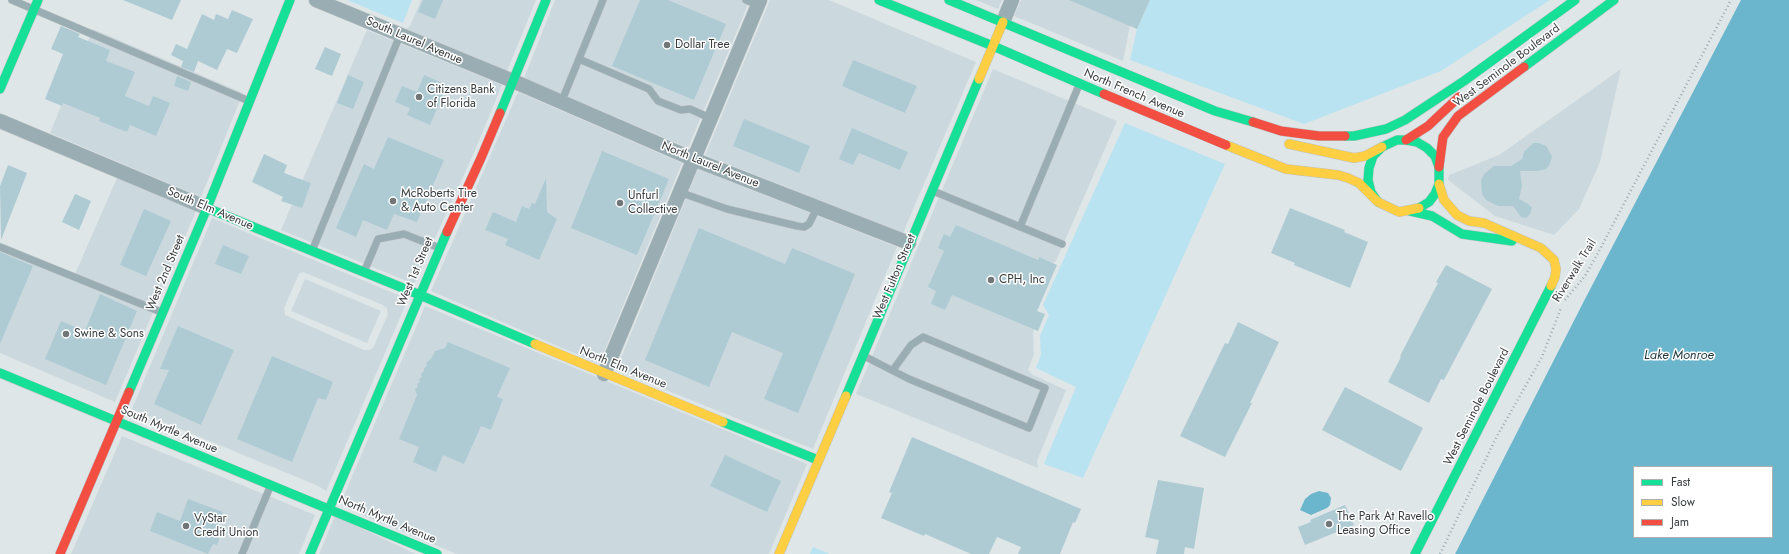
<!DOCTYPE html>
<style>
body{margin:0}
#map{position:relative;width:1789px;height:554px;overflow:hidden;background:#dfe6e8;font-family:Jost,sans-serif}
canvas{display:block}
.legend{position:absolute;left:1633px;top:466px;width:140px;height:72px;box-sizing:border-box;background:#fff;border:1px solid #afb1b1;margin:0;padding:5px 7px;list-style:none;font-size:12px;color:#363b3d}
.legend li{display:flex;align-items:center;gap:8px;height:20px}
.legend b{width:20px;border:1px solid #afb1b1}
</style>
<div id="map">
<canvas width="1789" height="554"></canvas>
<ul class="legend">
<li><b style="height:5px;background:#16e098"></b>Fast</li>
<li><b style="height:5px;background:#ffcf43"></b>Slow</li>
<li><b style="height:5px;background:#f24e42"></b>Jam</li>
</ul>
</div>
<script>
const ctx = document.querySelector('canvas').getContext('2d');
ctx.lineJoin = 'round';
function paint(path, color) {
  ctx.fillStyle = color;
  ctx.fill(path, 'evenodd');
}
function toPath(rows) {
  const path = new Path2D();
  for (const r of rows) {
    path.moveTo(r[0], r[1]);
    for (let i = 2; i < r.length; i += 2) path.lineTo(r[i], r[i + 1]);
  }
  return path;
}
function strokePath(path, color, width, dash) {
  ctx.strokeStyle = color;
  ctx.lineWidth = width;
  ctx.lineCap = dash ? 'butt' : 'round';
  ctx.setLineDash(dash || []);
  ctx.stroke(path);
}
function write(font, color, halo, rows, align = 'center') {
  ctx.font = font + ' Jost,sans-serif';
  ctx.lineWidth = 3;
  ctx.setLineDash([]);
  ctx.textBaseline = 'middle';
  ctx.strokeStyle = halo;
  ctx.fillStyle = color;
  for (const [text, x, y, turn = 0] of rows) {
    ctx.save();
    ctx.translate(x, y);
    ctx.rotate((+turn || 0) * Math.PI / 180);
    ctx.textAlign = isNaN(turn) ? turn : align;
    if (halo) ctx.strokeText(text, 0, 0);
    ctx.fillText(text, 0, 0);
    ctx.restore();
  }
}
paint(toPath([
 [421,0,536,0,507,71,406,29,410,26],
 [555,0,750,0,688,148,524,78],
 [770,0,829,0,976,62,903,233,705,155],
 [976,0,1002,0,998,9],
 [1021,0,1141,0,1130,26,1123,61,1014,16],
 [93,29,243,93,201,197,50,133],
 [367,30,502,85,473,155,414,284,281,230],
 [993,69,1117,121,1056,261,1051,265,1036,308,1040,315,1033,333,1034,354,1028,370,1033,375,1066,390,1037,461,1038,468,856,394],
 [1621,69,1600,162,1579,209,1554,235,1495,216,1448,180,1449,175,1499,155],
 [518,92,682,163,599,364,431,291],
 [698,169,897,247,813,449,616,370],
 [117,178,196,211,115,402,0,353,0,242,75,274],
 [212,218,408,299,326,491,316,485,132,409],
 [303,272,383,305,387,308,388,314,373,348,369,350,364,350,285,315,284,308,299,274],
 [305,279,381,311,367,343,291,311],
 [425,306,807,464,769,554,457,554,362,515,342,500],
 [122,436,315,515,299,554,71,554],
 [335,516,416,554,319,554]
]), '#cbd9de');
paint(toPath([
 [347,0,412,0,403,23],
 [1150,0,1550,0,1441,71,1304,124,1130,60,1137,29],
 [1125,123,1225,164,1083,478,1044,464,1076,387,1036,368,1041,355,1040,336,1049,315,1043,305],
 [813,547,830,554,810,554]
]), '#b9e3f1');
paint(toPath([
 [1741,0,1789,0,1789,554,1455,554,1585,299],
 [1634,467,1772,467,1772,537,1634,537],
 [1319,491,1328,493,1331,498,1330,505,1327,508,1311,515,1300,510,1305,499,1311,494]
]), '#6cb6cd');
paint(toPath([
 [123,0,181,0,172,20],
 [423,0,443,0,435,19,418,12],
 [640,0,668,0,726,24,694,100,612,66],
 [1069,0,1150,0,1137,29],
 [232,10,253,19,237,53,227,49,217,70,198,61,194,72,181,67,183,61,171,55,176,44,187,49,202,14,214,20,216,14,228,19],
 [61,26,80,34,78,37,110,50,106,61,135,72,125,96,149,106,153,96,170,103,156,136,130,125,127,132,99,121,100,118,63,103,62,106,45,99,63,54,51,49],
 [325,47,341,54,332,76,315,69],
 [853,60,917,86,905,113,842,86],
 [348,75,364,82,353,109,337,103],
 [424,75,447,85,430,125,407,115,410,108,395,102,402,86,417,92],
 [177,76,191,82,188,91,174,86],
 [744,119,810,146,799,173,733,146],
 [852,128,908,152,900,170,859,153,853,165,839,159],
 [388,137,444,160,417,222,394,214,387,230,363,220,356,237,336,228,364,164,374,169],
 [1533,143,1539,143,1546,146,1552,156,1550,164,1546,169,1538,171,1520,171,1522,186,1519,199,1528,204,1532,208,1530,214,1526,218,1521,217,1513,206,1498,206,1486,200,1482,194,1481,180,1484,174,1494,166,1511,166,1522,159,1524,152],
 [602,151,669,179,637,255,571,228],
 [264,154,287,165,284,173,311,183,302,208,281,201,283,197,252,182],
 [8,165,27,173,1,240,0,186],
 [546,178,547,212,557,219,539,260,505,245,508,239,485,230,493,212,516,222,522,206,529,209,532,203,535,204],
 [75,194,91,201,79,230,62,222],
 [1290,208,1345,230,1344,232,1368,242,1350,288,1294,265,1295,263,1271,253],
 [144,209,171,221,146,276,120,265],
 [956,225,1038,260,1039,257,1057,265,1037,311,1045,314,1038,331,952,295,945,310,931,304,936,291,928,287,944,251,938,248,944,234,950,237],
 [699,228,785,264,792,248,855,274,798,413,764,399,783,353,732,332,709,387,645,360],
 [223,245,249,256,241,274,215,264],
 [0,252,33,266,0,344],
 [1446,265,1492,289,1444,380,1441,379,1429,403,1388,382,1401,357,1400,356,1438,283,1436,282],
 [100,294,137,311,106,385,45,359,61,321,85,331],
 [1238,322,1279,342,1250,403,1252,403,1225,457,1180,436,1225,343,1228,344],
 [178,326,234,350,201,425,154,404,169,370,160,369],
 [448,342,510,368,497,397,503,399,491,430,481,426,464,464,443,455,436,472,413,462,419,447,399,439,417,395,415,389,418,387,417,384,420,382,419,379,422,377,421,374,424,371,424,368,427,366,426,363,431,359,435,351,445,348],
 [272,356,333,382,326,400,318,398,292,462,237,439],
 [1345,387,1423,428,1401,471,1322,430],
 [912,437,1081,509,1075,523,1073,522,1060,554,1018,554,1021,547,997,537,989,554,971,554,925,534,924,536,881,518,892,493,889,492],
 [725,455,781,481,767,512,710,486],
 [1158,480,1204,488,1194,549,1185,547,1184,554,1156,554,1159,540,1145,537],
 [188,499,223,512,218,525,224,527,217,545,213,544,208,554,150,531,157,512,180,521],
 [1345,505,1354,525,1305,545,1298,527,1311,522,1310,520]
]), '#aecbd4');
const lane = toPath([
 [12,0,249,101],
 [746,0,758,5],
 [579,59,649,89,658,101,681,110,690,109,710,118],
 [561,103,603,0],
 [933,191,1062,244],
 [679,192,727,209,797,226,804,227,809,224,817,208],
 [1020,227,1079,85],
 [0,247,161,312],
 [312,251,400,35],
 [364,272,378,239,404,234,437,247],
 [864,356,909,379,1029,428,1045,388,923,337,911,345,893,370],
 [242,554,270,487]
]);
const street = toPath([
 [316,0,513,81,693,159,909,243],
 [1003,22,1012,0],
 [0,121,207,208],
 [604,374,760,0]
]);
const fast = toPath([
 [879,0,993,46,1104,94],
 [949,0,1215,111,1253,122],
 [1524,67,1614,0],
 [0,89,38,0],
 [500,113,546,0],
 [1345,136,1354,136,1386,129,1405,120,1464,81,1575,0],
 [1378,202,1371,192,1368,180,1369,168,1373,156,1382,147,1397,140,1406,140,1417,142,1427,148,1435,156,1439,167,1439,184,1435,194,1429,202,1419,208],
 [207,208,420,295,535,344],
 [1410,211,1432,216,1462,234,1512,241],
 [0,373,437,554],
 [129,392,207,208,290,0],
 [846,396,979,79],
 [723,422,818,460],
 [310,554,447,232],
 [1415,554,1551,286]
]);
const slow = toPath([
 [979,79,1003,22],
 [1289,144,1354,158,1365,156,1382,147],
 [1226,145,1286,169,1338,175,1348,178,1359,183,1378,202,1399,212,1419,208],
 [1439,184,1444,200,1457,215,1469,221,1484,223,1541,248,1554,260,1556,269,1555,277,1551,286],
 [535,344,723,422],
 [779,554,846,396]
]);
const jam = toPath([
 [1104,94,1226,145],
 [1253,122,1281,131,1319,136,1345,136],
 [1406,140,1428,126,1459,97],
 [1439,167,1443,137,1458,116,1524,67],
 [447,232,481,158,500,113],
 [60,554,129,392]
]);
strokePath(lane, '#bec3c5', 8);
strokePath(street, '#bec3c5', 15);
strokePath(fast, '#bec3c5', 10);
strokePath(slow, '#bec3c5', 10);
strokePath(jam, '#bec3c5', 10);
strokePath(toPath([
 [1565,300,1585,276,1598,253,1731,0],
 [1440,554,1496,438,1542,357,1561,308]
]), '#9aaaae', 2.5, [1, 3]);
strokePath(lane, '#99adb3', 7);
strokePath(street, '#99adb3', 14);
strokePath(fast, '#16e098', 9);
strokePath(slow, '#ffcf43', 9);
strokePath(jam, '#f24e42', 9);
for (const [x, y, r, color] of [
 [667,45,4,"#717779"],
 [419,97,4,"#717779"],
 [393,201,4,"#717779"],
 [620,203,4,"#717779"],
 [991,280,4,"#717779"],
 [66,334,4,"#717779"],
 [1329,524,4,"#717779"],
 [186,526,4,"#717779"]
]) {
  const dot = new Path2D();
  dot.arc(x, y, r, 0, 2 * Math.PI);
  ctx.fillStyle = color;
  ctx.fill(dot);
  strokePath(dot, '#fff', 1.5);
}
write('12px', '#363b3d', '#fff', [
 ["South Laurel Avenue",414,41,23],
 ["West Seminole Boulevard",1507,66,-37],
 ["North French Avenue",1134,94,23],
 ["North Laurel Avenue",710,165,22],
 ["South Elm Avenue",210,209,23],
 ["Riverwalk Trail",1575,271,-58],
 ["West 1st Street",416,272,-67],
 ["West 2nd Street",166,273,-67],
 ["West Fulton Street",895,277,-67],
 ["North Elm Avenue",623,368,22],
 ["West Seminole Boulevard",1477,407,-63],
 ["South Myrtle Avenue",169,430,23],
 ["North Myrtle Avenue",387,520,23]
]);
write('12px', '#363b3d', '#fff', [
 ["Dollar Tree",675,45],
 ["Citizens Bank",427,90],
 ["of Florida",427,104],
 ["McRoberts Tire",401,194],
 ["& Auto Center",401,208],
 ["Unfurl",628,196],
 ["Collective",628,210],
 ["CPH, Inc",999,280],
 ["Swine & Sons",74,334],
 ["The Park At Ravello",1337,517],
 ["Leasing Office",1337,531],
 ["VyStar",194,519],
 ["Credit Union",194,533]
], 'left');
write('italic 13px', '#1f353d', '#fff', [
 ["Lake Monroe",1679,356]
]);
</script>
